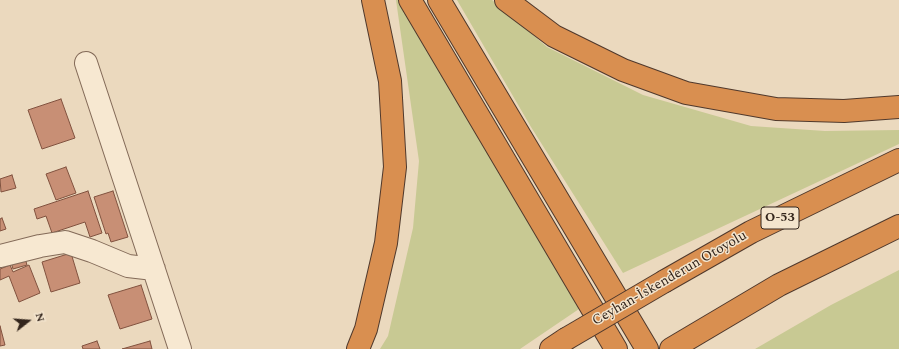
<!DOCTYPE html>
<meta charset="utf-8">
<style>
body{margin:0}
#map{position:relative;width:899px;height:349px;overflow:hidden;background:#ebd9be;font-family:Spectral,serif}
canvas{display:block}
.north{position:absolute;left:8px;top:301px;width:40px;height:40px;-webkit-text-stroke:3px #f3e4cd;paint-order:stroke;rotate:73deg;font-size:11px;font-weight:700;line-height:16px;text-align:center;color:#33251c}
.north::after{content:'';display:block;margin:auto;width:14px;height:18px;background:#33251c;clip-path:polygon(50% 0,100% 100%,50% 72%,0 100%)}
</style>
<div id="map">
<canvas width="899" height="349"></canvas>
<div class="north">N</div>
</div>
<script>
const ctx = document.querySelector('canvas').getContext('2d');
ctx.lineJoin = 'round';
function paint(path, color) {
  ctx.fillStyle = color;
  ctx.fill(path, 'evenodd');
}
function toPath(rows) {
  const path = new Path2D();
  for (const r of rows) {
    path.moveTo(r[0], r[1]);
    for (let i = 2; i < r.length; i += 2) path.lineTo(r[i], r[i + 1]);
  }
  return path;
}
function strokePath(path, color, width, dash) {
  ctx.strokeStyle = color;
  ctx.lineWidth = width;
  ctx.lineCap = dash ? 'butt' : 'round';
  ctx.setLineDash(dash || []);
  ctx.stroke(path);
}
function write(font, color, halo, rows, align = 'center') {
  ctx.font = font + ' Spectral,serif';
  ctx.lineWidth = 3;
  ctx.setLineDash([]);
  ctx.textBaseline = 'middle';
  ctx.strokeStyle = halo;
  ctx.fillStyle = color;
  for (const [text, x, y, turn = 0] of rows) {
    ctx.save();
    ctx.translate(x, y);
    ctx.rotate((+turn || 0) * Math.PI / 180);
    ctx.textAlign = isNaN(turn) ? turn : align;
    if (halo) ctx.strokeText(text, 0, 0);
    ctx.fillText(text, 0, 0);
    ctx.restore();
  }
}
paint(toPath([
 [396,0,400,0,579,309,520,349,380,349,388,336,413,228,419,161],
 [457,0,492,0,547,47,643,95,751,126,825,131,899,130,899,144,623,273,531,127],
 [899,270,899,349,755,349,831,305]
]), '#c8c993');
const building = toPath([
 [61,99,75,138,42,149,28,110,61,99],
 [66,167,76,193,56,200,46,174,66,167],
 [12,175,16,188,1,192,0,179,12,175],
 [88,191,102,233,90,237,85,222,52,233,46,216,37,219,34,209,88,191],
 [113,191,128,237,111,242,108,233,106,234,94,197,113,191],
 [2,218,6,229,0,231,0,219,2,218],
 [71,253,80,283,51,292,42,262,71,253],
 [25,258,27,265,13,269,11,262,25,258],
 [10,265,13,272,29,265,40,293,19,302,9,276,0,280,0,269,10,265],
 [141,285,152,319,120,329,108,295,141,285],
 [0,326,5,345,0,346,0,326],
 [97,341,100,349,83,349,82,346,97,341],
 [150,341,152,349,122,349,150,341]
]);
paint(building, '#c88f75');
strokePath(building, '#81523f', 1);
const minor = toPath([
 [86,63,180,349],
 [0,256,40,246,65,242,92,251,128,266,154,269]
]);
const highway = toPath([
 [410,0,616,349],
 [439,0,647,349],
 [506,0,554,36,623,70,686,93,776,109,844,111,899,107],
 [665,281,751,232,899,160],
 [358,349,366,329,386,243,395,167,390,81,373,0],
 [551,349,566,339],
 [671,349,779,285,899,226]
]);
strokePath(minor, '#836a58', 24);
strokePath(highway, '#50392c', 24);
strokePath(minor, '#f7e8d1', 22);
strokePath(highway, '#d98f50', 22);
const highwayBridge = toPath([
 [566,339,665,281]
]);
strokePath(highwayBridge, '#50392c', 24, []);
strokePath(highwayBridge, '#d98f50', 22);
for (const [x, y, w] of [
 [780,218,38]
]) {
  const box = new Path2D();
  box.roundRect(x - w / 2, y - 11, w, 22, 3);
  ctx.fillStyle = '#f3e4cd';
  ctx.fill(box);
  strokePath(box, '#33251c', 1);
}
write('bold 13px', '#33251c', null, [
 ["O-53",780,218]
]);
write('14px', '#33251c', '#f3e4cd', [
 ["Ceyhan-İskenderun Otoyolu",670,279,-30]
]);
</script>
